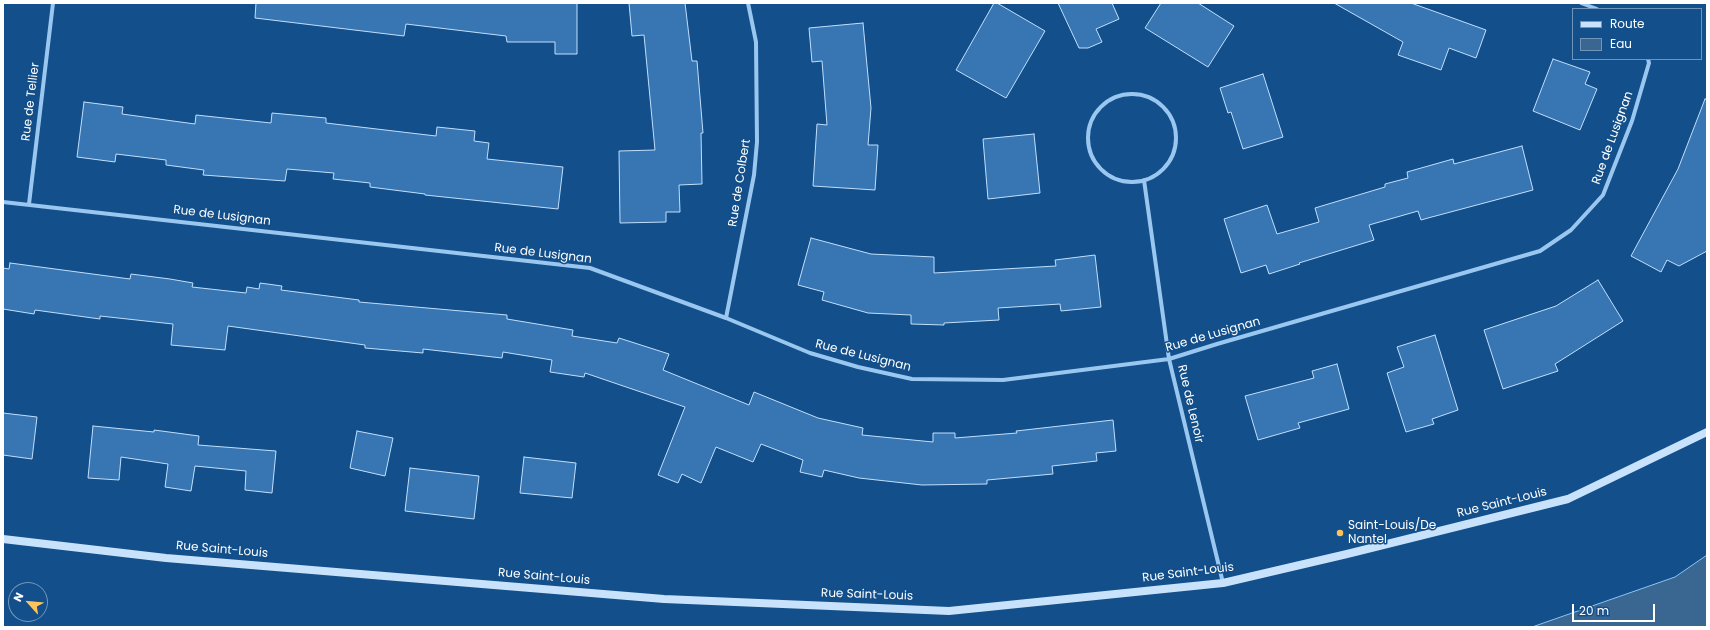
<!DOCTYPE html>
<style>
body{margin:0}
#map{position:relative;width:1710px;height:630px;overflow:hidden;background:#134f8a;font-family:Poppins,sans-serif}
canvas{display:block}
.frame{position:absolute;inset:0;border:4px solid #fff;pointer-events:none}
.legend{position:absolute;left:1572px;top:8px;width:130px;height:52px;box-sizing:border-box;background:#134f8a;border:1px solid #7195b9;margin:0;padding:5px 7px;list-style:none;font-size:12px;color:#fff}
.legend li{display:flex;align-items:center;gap:8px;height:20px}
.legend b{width:20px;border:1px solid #7195b9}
.north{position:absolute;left:8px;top:582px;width:40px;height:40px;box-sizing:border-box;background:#134f8a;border:1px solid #7195b9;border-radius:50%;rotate:297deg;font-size:11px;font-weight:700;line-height:16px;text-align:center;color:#fff}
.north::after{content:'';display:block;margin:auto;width:14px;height:18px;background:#ffc459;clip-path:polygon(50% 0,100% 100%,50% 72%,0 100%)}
.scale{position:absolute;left:1572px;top:604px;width:83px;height:18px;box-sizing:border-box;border:2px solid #fff;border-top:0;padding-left:5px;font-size:12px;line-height:14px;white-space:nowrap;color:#fff;-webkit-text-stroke:3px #134f8a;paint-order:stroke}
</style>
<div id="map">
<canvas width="1710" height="630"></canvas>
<div class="frame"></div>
<ul class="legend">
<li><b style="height:5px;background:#c8e2fb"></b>Route</li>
<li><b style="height:11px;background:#3a6792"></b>Eau</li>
</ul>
<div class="north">N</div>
<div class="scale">20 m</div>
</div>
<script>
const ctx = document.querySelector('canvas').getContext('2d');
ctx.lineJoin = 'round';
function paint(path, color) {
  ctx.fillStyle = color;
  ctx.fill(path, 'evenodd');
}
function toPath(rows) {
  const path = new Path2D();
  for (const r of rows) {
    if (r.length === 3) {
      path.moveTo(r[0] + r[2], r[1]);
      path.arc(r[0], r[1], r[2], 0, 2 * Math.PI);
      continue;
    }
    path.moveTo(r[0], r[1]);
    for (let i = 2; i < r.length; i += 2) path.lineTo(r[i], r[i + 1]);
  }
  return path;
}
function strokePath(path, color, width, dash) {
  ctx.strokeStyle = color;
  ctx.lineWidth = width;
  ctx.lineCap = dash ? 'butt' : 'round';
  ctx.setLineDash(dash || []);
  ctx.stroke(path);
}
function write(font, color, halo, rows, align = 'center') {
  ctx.font = font + ' Poppins,sans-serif';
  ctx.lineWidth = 3;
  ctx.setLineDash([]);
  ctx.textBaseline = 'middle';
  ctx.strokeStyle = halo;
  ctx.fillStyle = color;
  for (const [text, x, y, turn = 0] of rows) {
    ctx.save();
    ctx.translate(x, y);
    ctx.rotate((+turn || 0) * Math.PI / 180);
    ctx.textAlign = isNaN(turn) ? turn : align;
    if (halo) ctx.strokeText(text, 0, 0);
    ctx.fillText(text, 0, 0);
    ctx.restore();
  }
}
const water = toPath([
 [1707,555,1707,627,1532,627,1675,577,1707,555]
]);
paint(water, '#3a6792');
strokePath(water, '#8cc3f3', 1);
const building = toPath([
 [256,3,577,3,577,54,555,54,555,42,507,42,506,36,406,24,404,36,255,18,256,3],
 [629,3,685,3,692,61,697,61,703,133,701,133,702,184,679,185,680,212,666,212,666,222,620,223,619,151,655,150,644,35,632,36,629,3],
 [994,3,997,3,1045,31,1006,98,956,70,994,3],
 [1058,3,1112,3,1119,19,1096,29,1102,42,1088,48,1079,48,1058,3],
 [1161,3,1198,3,1234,26,1208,67,1145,28,1161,3],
 [1334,3,1411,3,1486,30,1476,58,1449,48,1441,70,1398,55,1403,42,1334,3],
 [863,23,871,108,868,145,878,145,875,190,813,186,817,124,827,125,822,61,812,62,809,28,863,23],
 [1553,59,1590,72,1585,84,1597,89,1580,130,1533,111,1553,59],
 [1263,74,1283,137,1243,149,1231,112,1228,113,1220,88,1263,74],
 [1705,99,1707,99,1707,251,1679,266,1667,260,1661,272,1631,256,1678,169,1705,99],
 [84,102,123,107,122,114,195,124,196,115,271,123,272,113,326,118,326,123,436,136,437,127,475,131,474,141,489,143,487,159,563,167,558,209,425,195,425,194,370,187,370,183,333,179,334,173,287,169,285,181,203,175,204,170,166,165,166,160,116,154,115,162,77,157,84,102],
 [1034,134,1040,193,988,199,983,139,1034,134],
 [1522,146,1533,190,1428,218,1421,220,1418,211,1369,225,1374,240,1299,263,1300,264,1269,274,1266,265,1241,273,1224,219,1267,205,1277,234,1319,222,1315,208,1385,187,1385,184,1408,178,1407,172,1453,159,1454,164,1522,146],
 [811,238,871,254,934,257,934,273,1056,266,1055,260,1095,255,1101,307,1061,311,1060,304,998,308,999,320,944,323,944,325,911,324,911,315,868,313,822,300,824,292,798,285,811,238],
 [10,263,130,279,131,274,170,279,193,283,192,287,246,293,247,287,259,289,260,283,282,286,281,290,359,300,359,302,507,315,507,319,573,330,572,336,617,343,619,338,669,354,663,370,749,405,754,392,818,418,863,428,862,435,933,442,933,433,955,433,955,438,1017,433,1016,431,1113,420,1116,451,1096,453,1097,461,1052,466,1053,474,987,480,987,484,922,485,859,478,824,470,822,477,800,472,803,460,761,444,753,462,716,447,701,483,682,474,678,483,658,475,685,407,585,373,584,377,550,372,552,360,503,352,502,358,423,349,423,353,365,348,365,345,228,326,225,350,171,345,173,324,100,316,100,319,35,310,34,314,3,309,3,268,9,269,10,263],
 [1598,280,1623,321,1555,364,1558,371,1503,389,1484,330,1556,306,1598,280],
 [1435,335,1458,410,1432,419,1434,424,1406,432,1387,373,1404,367,1397,347,1435,335],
 [1337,364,1349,409,1298,423,1300,428,1258,440,1245,396,1314,378,1312,371,1337,364],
 [3,413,37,417,32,459,3,455,3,413],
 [93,426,154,432,154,430,199,436,198,445,276,451,272,493,245,490,246,471,195,466,191,491,165,487,168,464,121,457,119,480,88,478,93,426],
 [357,431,393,438,385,476,350,468,357,431],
 [524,457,576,463,572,498,520,493,524,457],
 [410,468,479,476,474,519,405,511,410,468]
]);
paint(building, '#3776b2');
strokePath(building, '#c1dffc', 1);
strokePath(toPath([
 [1581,3,1597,9],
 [1132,138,44],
 [1144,180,1169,359,1223,583],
 [3,202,590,268,726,318,810,353,858,367,912,379,1003,380,1169,359,1217,344,1540,251,1571,230,1603,195,1632,121,1649,63,1648,59],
 [29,204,53,3],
 [726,318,754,175,757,142,756,42,748,3]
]), '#9ac7f0', 4);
strokePath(toPath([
 [3,539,166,558,664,599,949,611,1223,583,1347,554,1568,499,1707,432]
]), '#c8e2fb', 8);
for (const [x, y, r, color] of [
 [1340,533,4,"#ffc459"]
]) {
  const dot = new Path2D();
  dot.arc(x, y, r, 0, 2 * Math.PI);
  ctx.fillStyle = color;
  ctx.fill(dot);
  strokePath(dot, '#134f8a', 1.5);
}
write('12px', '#fff', '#134f8a', [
 ["Rue de Tellier",31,102,-83],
 ["Rue de Lusignan",1613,138,-70],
 ["Rue de Colbert",740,183,-81],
 ["Rue de Lusignan",222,216,7],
 ["Rue de Lusignan",543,254,7],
 ["Rue de Lusignan",1213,335,-16],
 ["Rue de Lusignan",863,356,14],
 ["Rue de Lenoir",1190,404,77],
 ["Rue Saint-Louis",1502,503,-14],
 ["Rue Saint-Louis",222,550,5],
 ["Rue Saint-Louis",1188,573,-7],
 ["Rue Saint-Louis",544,577,5],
 ["Rue Saint-Louis",867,595,2]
]);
write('12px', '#fff', '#134f8a', [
 ["Saint-Louis/De",1348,526],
 ["Nantel",1348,540]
], 'left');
</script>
